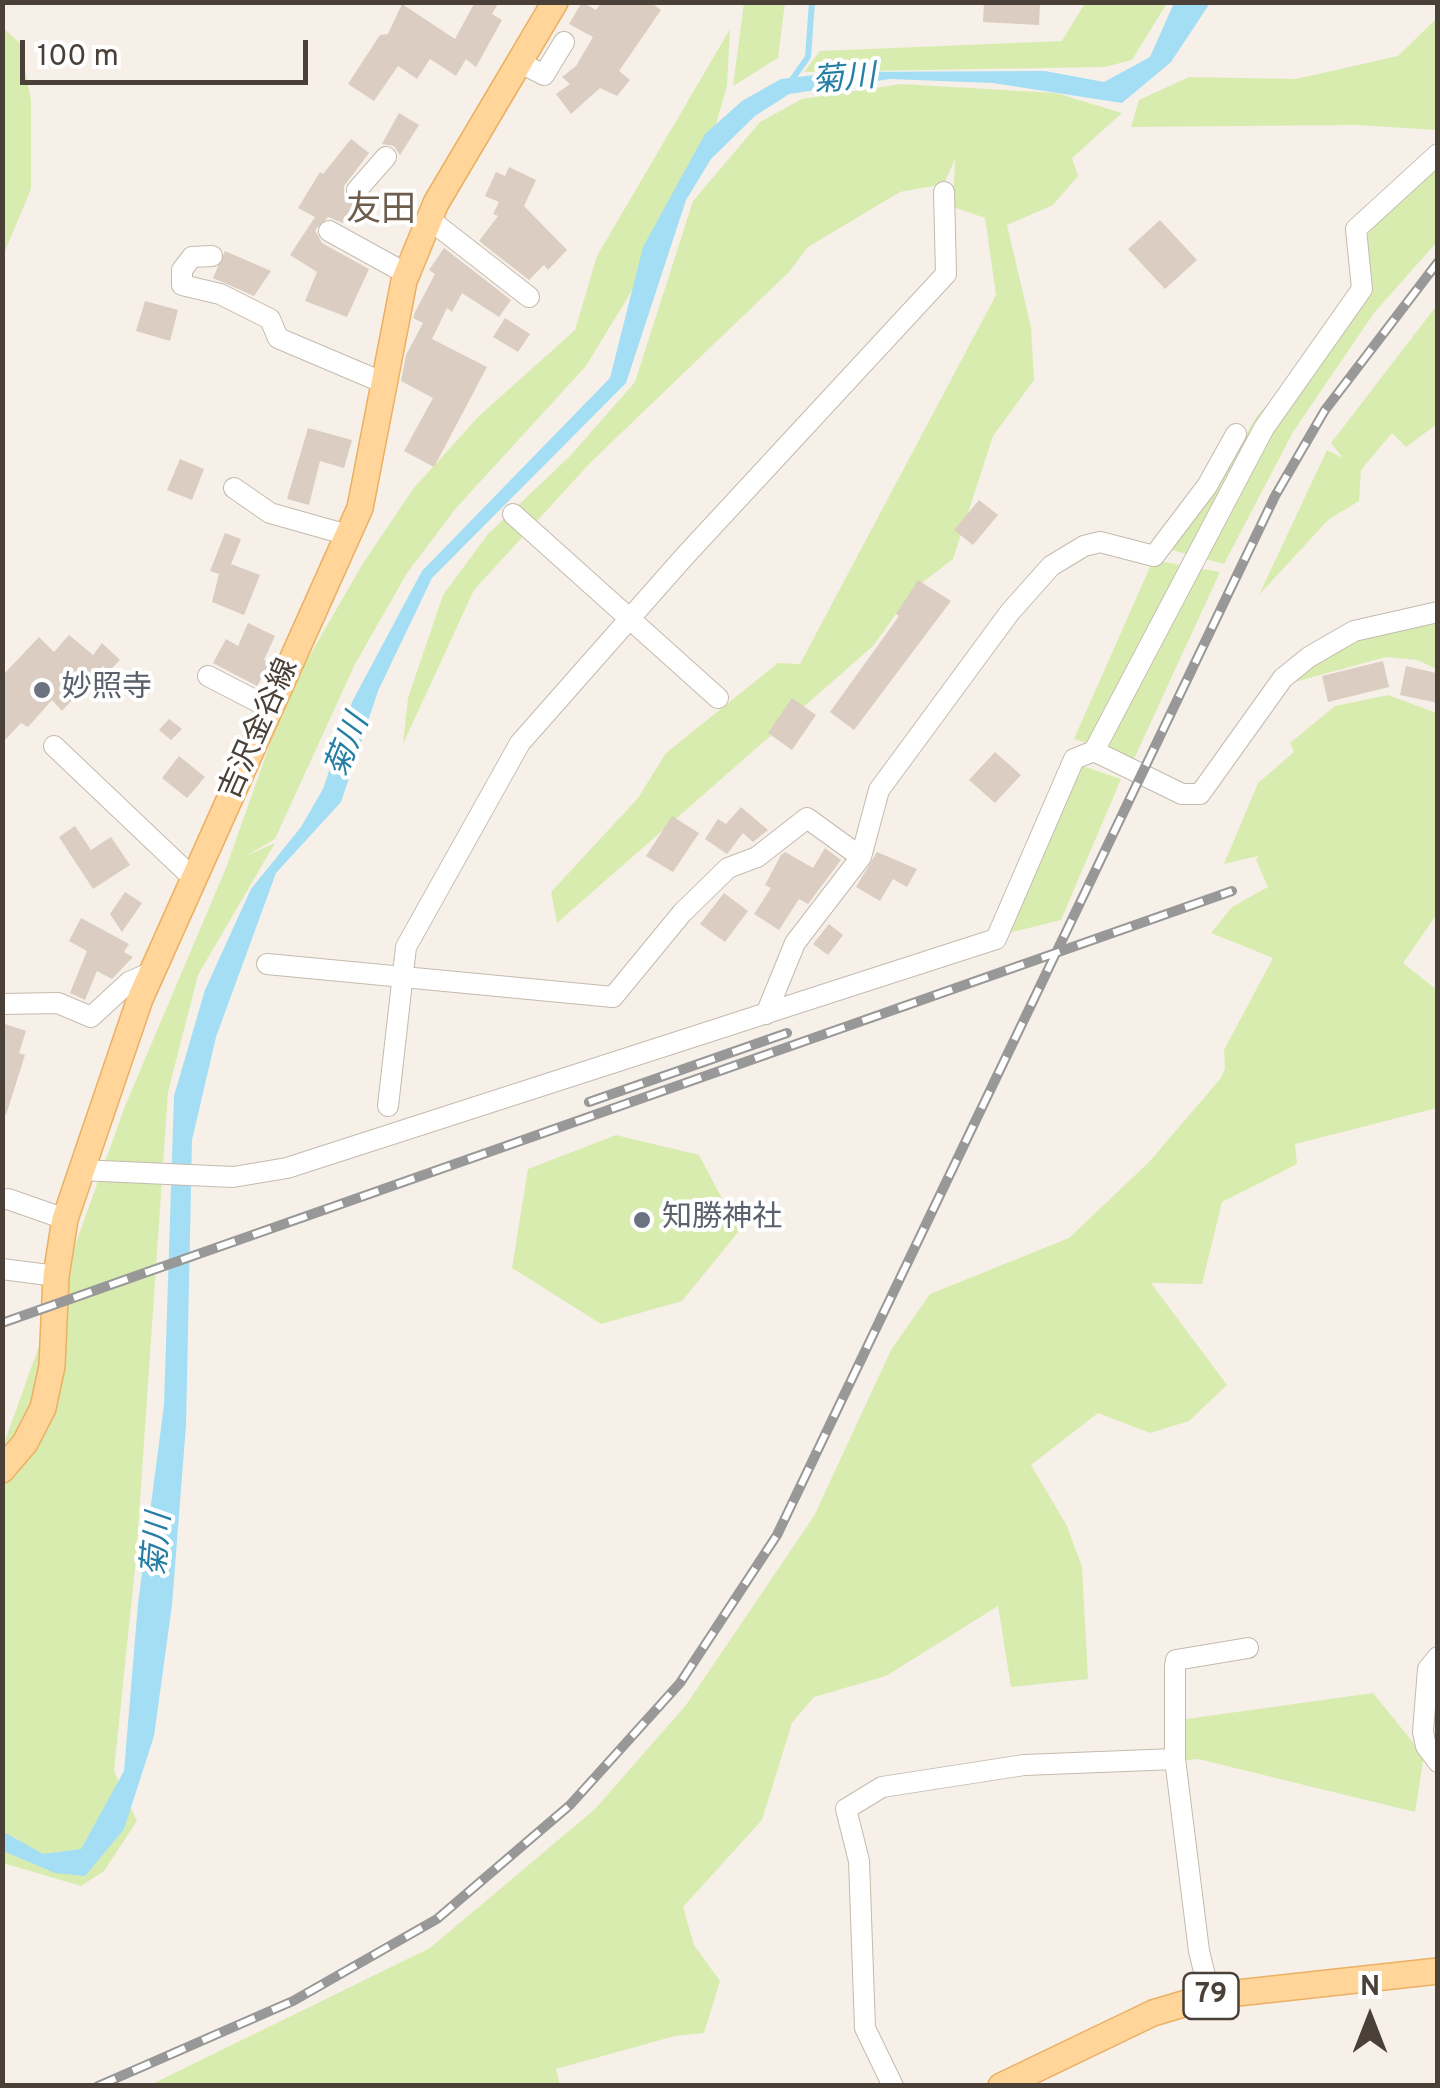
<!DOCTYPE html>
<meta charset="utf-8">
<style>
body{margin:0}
#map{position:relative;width:1440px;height:2088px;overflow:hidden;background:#f6f0e9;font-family:Overpass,sans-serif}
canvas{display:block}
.frame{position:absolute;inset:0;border:5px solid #4a4037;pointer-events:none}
.north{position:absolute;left:1320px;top:1968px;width:100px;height:100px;-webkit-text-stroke:8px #fff;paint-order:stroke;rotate:0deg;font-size:28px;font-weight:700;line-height:40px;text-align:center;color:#4a4037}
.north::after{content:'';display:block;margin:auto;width:35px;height:45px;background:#4a4037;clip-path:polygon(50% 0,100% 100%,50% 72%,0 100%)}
.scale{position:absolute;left:20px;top:40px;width:288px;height:45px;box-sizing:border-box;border:5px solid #4a4037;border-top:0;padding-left:12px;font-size:30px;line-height:35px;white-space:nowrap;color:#4a4037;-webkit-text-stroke:8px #fff;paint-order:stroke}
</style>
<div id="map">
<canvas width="1440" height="2088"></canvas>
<div class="frame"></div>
<div class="north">N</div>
<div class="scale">100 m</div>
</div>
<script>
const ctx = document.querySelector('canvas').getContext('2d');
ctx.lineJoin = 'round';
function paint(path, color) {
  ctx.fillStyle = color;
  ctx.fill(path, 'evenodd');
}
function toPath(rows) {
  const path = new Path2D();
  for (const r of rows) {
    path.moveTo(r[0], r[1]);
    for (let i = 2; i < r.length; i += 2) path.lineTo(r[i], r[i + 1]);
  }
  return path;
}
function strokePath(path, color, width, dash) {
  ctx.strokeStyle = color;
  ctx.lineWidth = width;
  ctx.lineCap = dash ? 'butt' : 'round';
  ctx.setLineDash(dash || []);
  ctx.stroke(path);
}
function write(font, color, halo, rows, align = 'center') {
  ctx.font = font + ' Overpass,"Noto Sans JP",sans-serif';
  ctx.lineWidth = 8;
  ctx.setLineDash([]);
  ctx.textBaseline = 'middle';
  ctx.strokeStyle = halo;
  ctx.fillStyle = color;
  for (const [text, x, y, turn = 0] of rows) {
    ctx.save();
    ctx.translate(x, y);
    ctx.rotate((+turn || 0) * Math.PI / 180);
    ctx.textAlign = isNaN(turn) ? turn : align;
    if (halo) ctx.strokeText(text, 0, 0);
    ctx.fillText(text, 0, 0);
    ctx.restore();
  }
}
paint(toPath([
 [744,3,785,3,778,58,733,86],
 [1085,3,1167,3,1132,60,1105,67,804,72,820,51,1062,41],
 [1437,18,1437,130,1356,125,1131,127,1139,100,1189,77,1296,79,1398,56],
 [3,28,20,43,31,100,31,189,3,256],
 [730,29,727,86,716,124,631,292,586,366,457,507,407,573,355,664,275,839,246,856,275,843,198,975,168,1092,136,1559,114,1771,137,1821,104,1871,81,1886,3,1863,2,1449,125,1106,226,868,288,693,362,565,413,489,479,416,575,330,597,256],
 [901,84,1056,93,1122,113,1072,158,1078,176,1053,205,1007,225,1031,327,1034,380,993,436,953,559,914,589,873,646,557,923,551,892,638,798,666,753,778,663,800,664,996,295,985,218,953,207,955,159,944,184,900,192,808,247,789,272,591,462,474,590,403,744,408,698,443,595,488,534,571,455,635,382,693,201,760,122,802,99],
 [1437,169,1437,242,1374,313,1293,432,1224,564,1168,549,1209,496,1257,416,1367,292,1368,227],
 [1437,305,1437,424,1406,447,1392,433,1361,470,1359,501,1328,520,1259,595,1327,450,1343,458,1331,443],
 [1153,560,1220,572,1134,759,1074,739],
 [1437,622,1437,669,1417,660,1386,657,1291,683,1318,657,1392,628],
 [1388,695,1437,713,1437,914,1403,963,1437,990,1437,1108,1295,1144,1297,1164,1222,1202,1202,1284,1151,1283,1227,1385,1189,1421,1150,1433,1098,1413,1031,1465,1067,1526,1082,1567,1088,1679,1011,1687,998,1606,886,1676,814,1697,792,1723,762,1820,683,1907,694,1945,720,1981,704,2033,675,2036,556,2069,560,2085,150,2085,430,1948,595,1809,686,1705,814,1516,891,1350,930,1294,1069,1238,1149,1162,1220,1079,1225,1069,1224,1050,1273,958,1211,933,1232,907,1268,887,1256,860,1258,856,1224,864,1258,783,1294,752,1290,743,1335,706],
 [1083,766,1121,779,1061,920,1005,934],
 [616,1135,699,1155,739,1231,682,1301,601,1324,512,1268,528,1169],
 [1373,1693,1424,1756,1415,1812,1198,1759,1179,1761,1179,1720]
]), '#d9ecb0');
paint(toPath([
 [1174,3,1210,3,1171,62,1122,103,993,83,890,79,789,94,755,116,711,159,686,200,626,383,432,578,378,691,341,802,276,873,216,1037,192,1140,186,1425,172,1605,154,1736,124,1829,85,1876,55,1873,3,1851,2,1831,43,1854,81,1849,124,1771,138,1604,164,1405,174,1096,205,990,251,889,301,827,323,789,352,702,422,571,610,378,643,247,705,134,742,101,781,79,840,72,1045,71,1104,82,1150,57]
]), '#a3def5');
strokePath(toPath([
 [791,81,808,57,812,2]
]), '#a3def5', 6);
paint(toPath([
 [475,2,499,2,492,14,502,20,476,67,466,59,456,76,430,59,417,79,398,66,374,101,348,84,380,35,388,34,402,4,455,39],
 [582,2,596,10,602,2,650,2,661,10,619,71,630,80,617,96,600,88,571,114,556,94,570,84,562,77,576,66,593,37,569,24],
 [984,2,1040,2,1039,25,983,22],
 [399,113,419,125,400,155,394,146,382,144],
 [351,139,369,153,344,186,344,195,355,203,343,223,328,217,315,230,322,243,369,269,347,317,305,301,317,272,290,255,315,217,298,208,320,172,323,174],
 [509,167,536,180,524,206,567,250,548,270,544,265,529,280,479,241,498,216,493,214,499,202,485,196,496,172,505,176],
 [1160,220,1197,260,1165,289,1128,249],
 [444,248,511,300,499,317,462,293,452,312,447,308,432,339,487,367,434,467,404,451,433,398,401,381,406,355,423,323,413,318,415,312,435,274,429,270],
 [225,251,271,271,254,296,213,278],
 [145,301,178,310,170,341,136,331],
 [505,318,530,334,518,352,493,337],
 [308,428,352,440,344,468,320,461,309,505,287,499],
 [180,459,204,469,192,500,167,490],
 [979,500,998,515,973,545,954,530],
 [225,533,241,539,231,564,260,575,244,615,212,602,219,574,210,571],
 [918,580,951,601,854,730,830,712,899,616,896,614],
 [248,623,275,636,264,660,270,663,257,686,213,663,226,639,238,646],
 [69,635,93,655,102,643,120,660,109,671,103,666,62,711,52,700,28,727,21,723,2,743,2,676,39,637,54,652],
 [1383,661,1389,687,1328,702,1322,676],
 [1406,666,1436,673,1438,703,1400,695],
 [792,698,816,715,792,750,768,733],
 [169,719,182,729,171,740,159,730],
 [995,752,1021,775,995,803,969,780],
 [179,756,205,777,187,798,162,778],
 [741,807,768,830,753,842,743,833,727,854,705,839,718,819,726,824],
 [672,816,699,833,673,872,646,856],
 [75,826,91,850,111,837,130,865,93,889,59,837],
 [825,848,841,860,808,904,799,899,779,930,754,914,771,888,765,885,781,855,785,852,813,868],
 [877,852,917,869,907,887,893,879,880,901,856,887],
 [125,892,142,903,122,932,110,914],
 [724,893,748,911,725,942,700,924],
 [81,918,129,944,124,952,133,957,112,979,97,971,85,1000,70,993,87,951,69,941],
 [829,924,843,935,828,955,813,944],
 [2,1023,26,1031,19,1053,25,1055,6,1115,2,1114]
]), '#dbcdc1');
const minor = toPath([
 [519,62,544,75,564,42],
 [357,190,386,157],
 [429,219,529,297],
 [329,231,407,274],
 [212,256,192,257,182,270,182,285,220,294,270,319,278,338,384,383],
 [234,488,270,513,348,535],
 [513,514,718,698],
 [208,676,270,708],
 [54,746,194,879],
 [1094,751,1182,794,1200,794,1283,678,1309,657,1354,631,1438,612],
 [267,964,613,997,682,913,728,868,757,857,807,818,861,857],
 [2,1004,58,1003,91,1017,129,982,152,972],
 [766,1014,795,943,861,857,879,790,1010,612,1051,566,1084,546,1100,542,1154,556,1207,486,1236,434],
 [388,1106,406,947,520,743,684,557,946,274,944,192],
 [80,1170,233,1177,287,1168,996,939,1074,759,1094,751,1264,428,1362,289,1356,229,1438,154],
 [8,1199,65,1219],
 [2,1269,56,1276],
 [1438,1657,1428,1669,1423,1732,1426,1746,1438,1762],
 [1210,1996,1199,1951,1175,1759,1175,1666,1176,1660,1248,1648],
 [893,2086,865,2028,859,1861,846,1809,882,1787,1024,1765,1175,1759]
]);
const major = toPath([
 [2,1470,25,1443,43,1408,52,1366,56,1276,65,1219,140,999,360,508,404,281,436,203,555,2],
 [1001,2086,1153,2013,1210,1996,1438,1971]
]);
strokePath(minor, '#c5baae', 22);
strokePath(major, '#ebb062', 28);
strokePath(minor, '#fff', 20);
strokePath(major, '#ffd599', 25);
const rail = toPath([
 [589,1102,787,1033],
 [2,1323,1232,891],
 [98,2086,293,2001,437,1919,570,1805,680,1683,777,1535,1275,496,1325,410,1438,262]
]);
strokePath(rail, '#989898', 10);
strokePath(rail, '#fff', 6, [19]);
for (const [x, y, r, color] of [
 [42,690,10,"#6b7280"],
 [642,1220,10,"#6b7280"]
]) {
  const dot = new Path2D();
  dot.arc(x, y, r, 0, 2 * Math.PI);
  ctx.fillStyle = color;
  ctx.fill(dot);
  strokePath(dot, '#fff', 4);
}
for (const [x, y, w] of [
 [1211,1996,55]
]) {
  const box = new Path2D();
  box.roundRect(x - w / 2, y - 23, w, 46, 8);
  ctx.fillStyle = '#fff';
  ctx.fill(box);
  strokePath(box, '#4a4037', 2.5);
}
write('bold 28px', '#4a4037', null, [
 ["79",1211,1996]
]);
write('30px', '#5b616d', '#fff', [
 ["妙照寺",62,690],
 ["知勝神社",662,1220]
], 'left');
write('30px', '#4a4037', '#fff', [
 ["吉沢金谷線",261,730,-66]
]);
write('italic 32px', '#257fa4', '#fff', [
 ["菊川",844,82,-5],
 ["菊川",350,747,-68],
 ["菊川",160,1545,-85]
]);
write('35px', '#6e5c4d', '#fff', [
 ["友田",381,213]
]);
</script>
